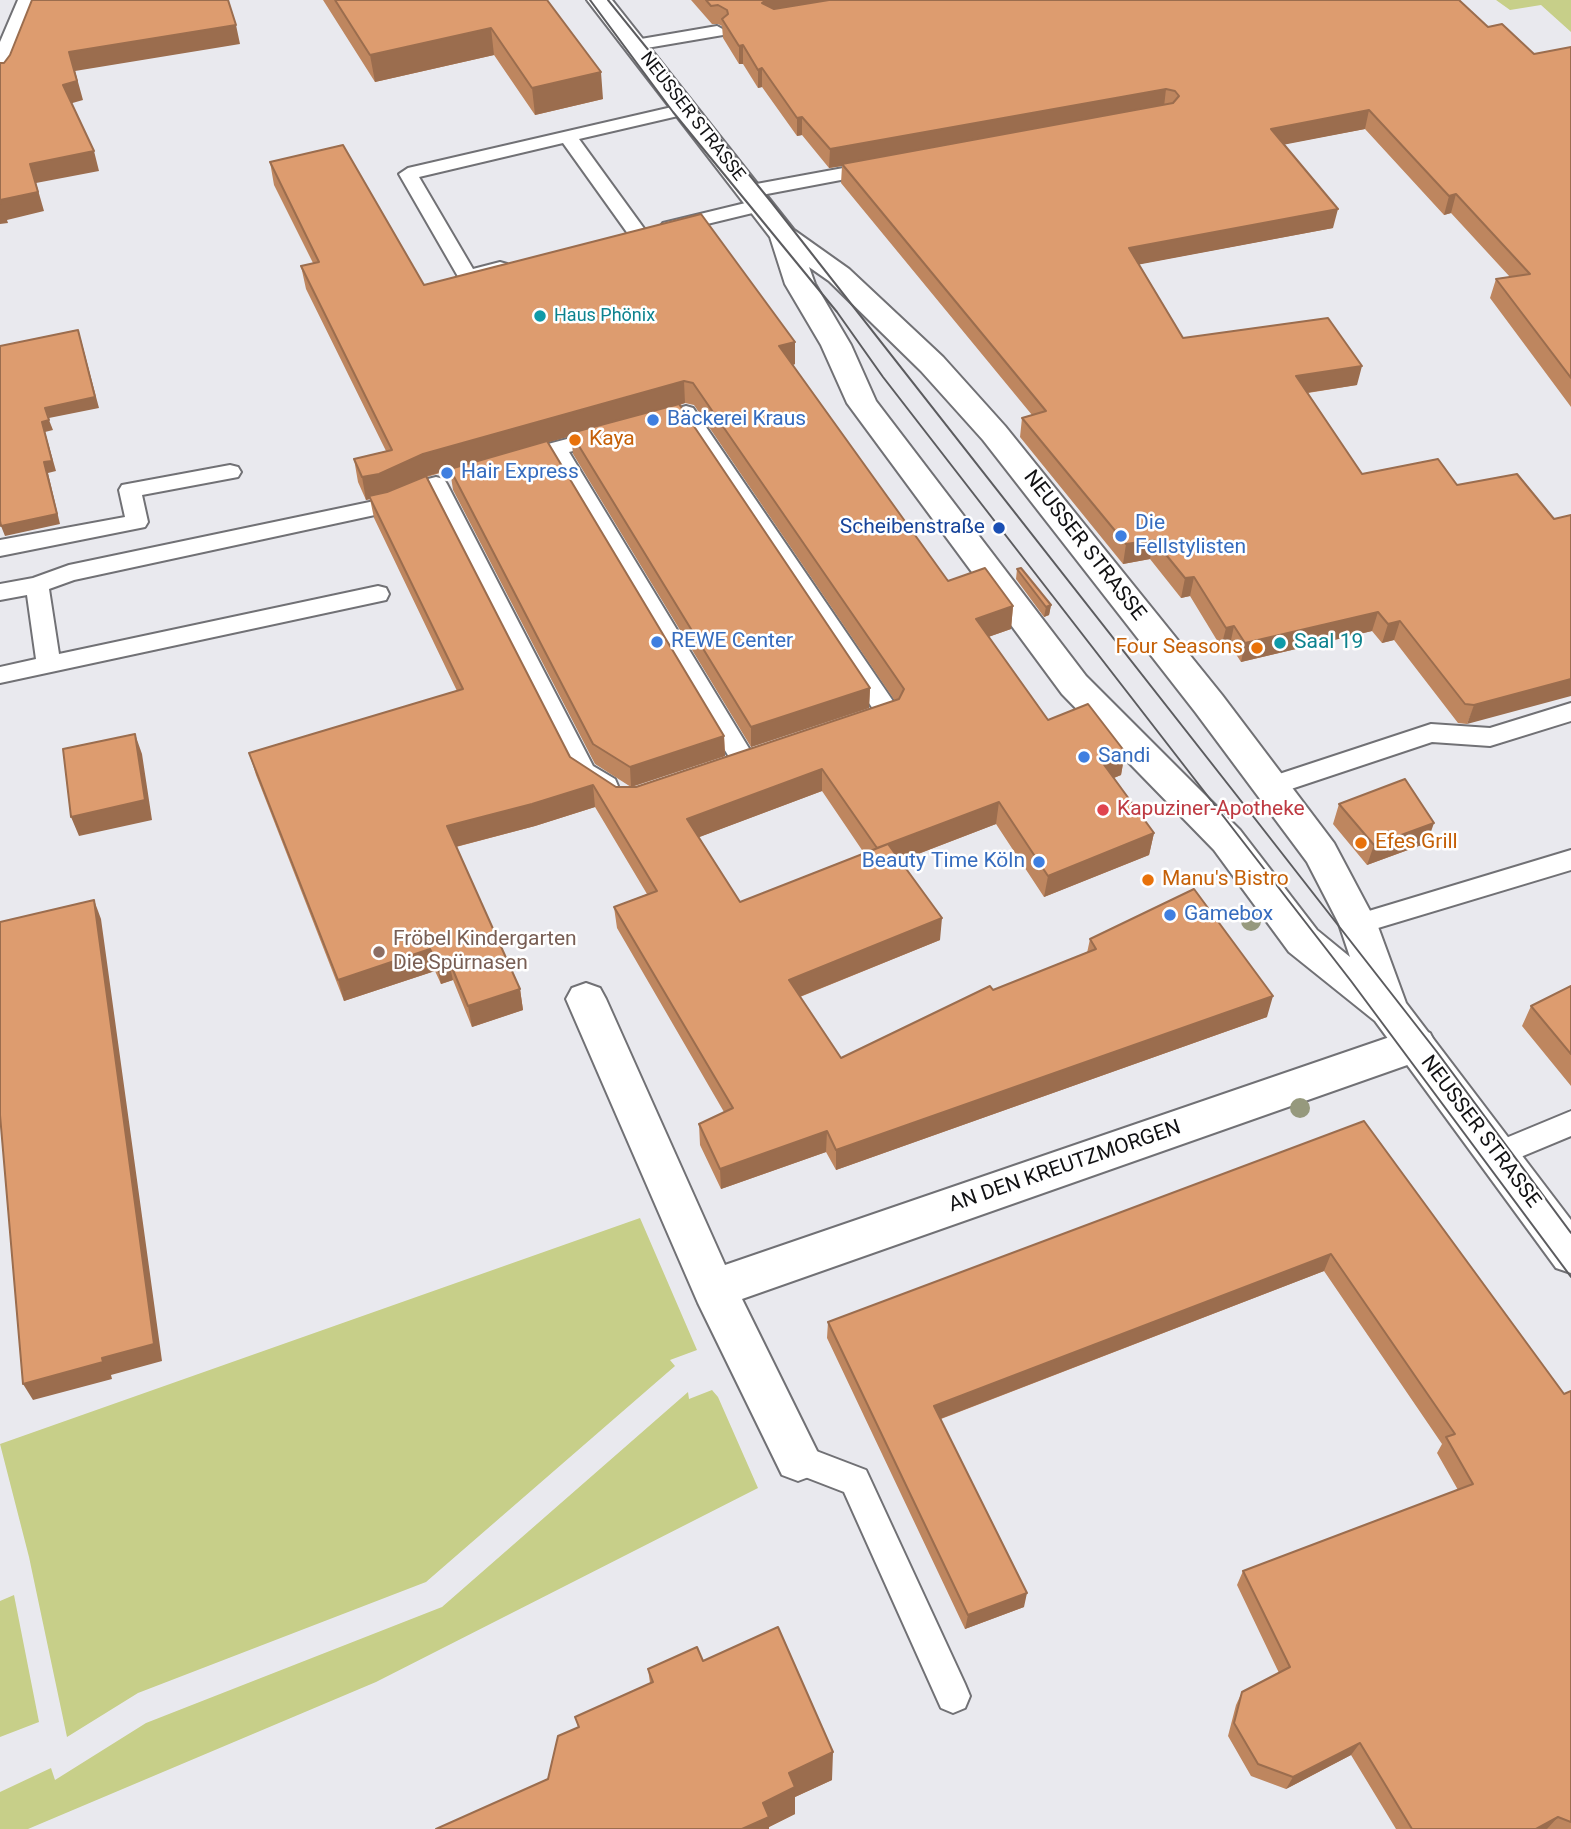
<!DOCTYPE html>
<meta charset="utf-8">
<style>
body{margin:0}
canvas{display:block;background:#e9e9ee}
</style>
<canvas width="1571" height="1829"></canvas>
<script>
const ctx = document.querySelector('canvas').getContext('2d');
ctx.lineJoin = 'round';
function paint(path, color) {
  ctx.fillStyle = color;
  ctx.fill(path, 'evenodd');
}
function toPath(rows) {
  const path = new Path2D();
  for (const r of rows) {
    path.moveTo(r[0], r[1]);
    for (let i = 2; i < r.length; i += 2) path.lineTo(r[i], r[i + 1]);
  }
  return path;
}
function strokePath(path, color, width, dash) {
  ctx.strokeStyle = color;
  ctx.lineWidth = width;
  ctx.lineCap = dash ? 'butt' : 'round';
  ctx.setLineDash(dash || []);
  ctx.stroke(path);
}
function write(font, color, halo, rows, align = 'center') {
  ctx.font = font + ' Roboto,sans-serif';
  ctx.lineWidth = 5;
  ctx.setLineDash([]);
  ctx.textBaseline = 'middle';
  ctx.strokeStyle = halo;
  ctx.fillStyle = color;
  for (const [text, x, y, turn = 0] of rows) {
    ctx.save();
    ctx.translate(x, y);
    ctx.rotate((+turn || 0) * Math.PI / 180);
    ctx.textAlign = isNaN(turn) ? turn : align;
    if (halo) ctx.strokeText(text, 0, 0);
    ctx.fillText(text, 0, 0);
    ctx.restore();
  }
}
paint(toPath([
 [1496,0,1571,0,1571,32,1541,5,1510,10],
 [640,1218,697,1350,670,1360,675,1366,426,1582,138,1693,67,1737,29,1557,0,1444],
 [712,1390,718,1397,758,1488,376,1682,28,1829,0,1829,0,1792,51,1768,55,1780,146,1723,442,1607,688,1392,689,1399],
 [14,1595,39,1722,0,1737,0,1601]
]), '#c7cf89');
const service = toPath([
 [717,26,726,31,723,35,635,50,626,45,635,40,717,26],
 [685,104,694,109,691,113,579,139,648,234,645,238,631,238,563,143,419,177,473,269,500,262,507,264,510,268,500,274,467,282,460,280,399,174,408,168,685,104],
 [876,162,885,168,883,172,751,197,742,191,751,185,876,162],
 [762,199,769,201,772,205,769,209,670,233,660,227,663,223,762,199],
 [686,406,693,408,897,707,900,713,897,719,866,730,857,727,854,721,857,715,873,709,681,421,652,430,644,428,641,423,644,418,686,406],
 [605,429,613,431,616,436,613,441,569,452,753,755,756,761,753,767,744,770,735,767,545,449,548,444,605,429],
 [230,465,238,467,241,472,238,477,142,495,148,522,145,527,0,556,0,540,125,517,119,490,122,485,230,465],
 [436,477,444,479,447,484,593,766,615,779,618,786,615,793,606,795,597,793,575,778,425,484,428,479,436,477],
 [407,490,415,492,418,497,415,502,398,510,74,580,49,589,59,654,378,586,386,588,389,594,386,600,0,683,0,667,36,659,27,595,0,600,0,584,33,578,69,565,384,499,407,490],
 [1571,703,1571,721,1490,746,1432,742,1273,795,1264,793,1261,786,1264,779,1431,724,1490,728,1571,703],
 [1571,850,1571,870,1358,934,1349,931,1345,924,1349,917,1571,850],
 [1571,1111,1571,1136,1499,1166,1489,1163,1485,1154,1489,1145,1571,1111],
 [798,1444,866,1470,965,1684,970,1696,965,1708,953,1713,941,1708,844,1492,787,1470,782,1459,787,1448,798,1444]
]);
const minor = toPath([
 [18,0,42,0,13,73,9,79,0,81,0,42,18,0],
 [586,983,600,988,606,999,725,1265,1416,1028,1430,1033,1436,1045,1430,1057,742,1299,821,1459,814,1475,798,1481,782,1475,698,1303,566,999,572,988,586,983]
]);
const secondary = toPath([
 [587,0,612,0,794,230,849,269,943,357,1005,426,1222,695,1334,843,1377,924,1406,1003,1571,1220,1571,1273,1556,1268,1375,1021,1289,952,1214,850,1062,694,847,403,821,345,785,284,770,237,587,0],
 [809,267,829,281,921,371,983,440,1196,713,1307,862,1339,924,1350,957,1317,930,1240,830,1086,676,876,401,851,345,815,284,809,267]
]);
strokePath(service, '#717175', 4);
strokePath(minor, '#717175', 4);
strokePath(secondary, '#717175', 4);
paint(service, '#fff');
paint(minor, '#fff');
paint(secondary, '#fff');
strokePath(toPath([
 [590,0,673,112,837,312,883,377,1351,981,1571,1277],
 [608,0,772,203,1256,820,1437,1052,1571,1233]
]), '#5c5c5f', 2);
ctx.fillStyle = '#96997d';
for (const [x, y] of [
 [1251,921],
 [1300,1108]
]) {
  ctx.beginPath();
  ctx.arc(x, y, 10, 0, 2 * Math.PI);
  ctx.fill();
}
paint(toPath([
 [323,0,547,0,603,99,535,115,494,55,375,82],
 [691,0,1459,0,1488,27,1534,54,1571,47,1571,407,1490,298,1496,279,1510,277,1451,213,1444,215,1365,129,1284,144,1333,228,1139,264,1183,338,1357,385,1308,393,1362,474,1457,485,1554,519,1467,724,1458,723,1394,640,1382,643,1372,631,1241,662,1230,645,1221,647,1190,596,1181,598,1150,559,1123,564,1020,437,1022,418,1032,415,841,183,842,166,829,168,802,135,797,136,762,87,758,88,743,64,739,64,723,38,722,26,718,24,712,24],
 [270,162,424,285,795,364,793,365,948,581,1013,606,1011,629,988,637,1048,720,1125,752,1121,775,1114,778,1154,833,1149,855,1044,897,996,824,900,861,940,940,800,997,841,1058,993,990,1087,953,1090,939,1267,1017,836,1170,826,1152,721,1189,700,1145,699,1124,724,1112,617,928,614,907,647,894,595,807,535,826,456,847,520,989,523,1010,472,1027,453,980,441,984,435,971,344,1001,256,775,249,753,457,691,374,518,370,499,366,500,358,482,354,459,386,451,306,289,301,266,313,263,274,185],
 [685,403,694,405,895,701,636,787,616,787,570,757,427,477,450,470,453,490,595,764,631,787,725,756,724,736,548,442,571,436,573,454,751,747,869,708,870,688,680,405],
 [822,791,864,853,740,902,699,837],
 [1017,569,1051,605,1049,615,1044,617,1016,579],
 [1339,804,1427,843,1367,865,1333,824],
 [1571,986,1571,1086,1522,1026,1531,1006],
 [1364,1121,1564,1394,1571,1391,1571,1829,1396,1829,1351,1755,1286,1789,1251,1776,1228,1736,1236,1705,1242,1692,1279,1673,1237,1585,1243,1571,1458,1490,1437,1453,1442,1444,1324,1271,941,1419,1024,1607,965,1629,827,1338,828,1322],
 [703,1661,832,1780,795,1797,795,1814,769,1827,769,1829,436,1829,548,1779,578,1727,575,1717,650,1683,648,1669]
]), '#be865f');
paint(toPath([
 [766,0,846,0,763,21,762,3],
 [236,25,240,44,75,71,83,100,69,104,63,85,69,52],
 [491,28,494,55,375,82,370,55],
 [743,45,743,64,739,64,739,46],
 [762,68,762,87,758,88,758,70],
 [601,72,603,99,535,115,532,88],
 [1166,89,1164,107,842,164,842,166,829,168,830,149],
 [1369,110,1365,129,1267,148,1271,129],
 [802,117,802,135,797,136,797,118],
 [94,151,99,171,36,183,44,211,7,220,8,223,0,224,0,200,30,164],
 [1456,194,1451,213,1444,215,1449,196],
 [1338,209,1333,228,1126,267,1129,248],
 [81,340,99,408,49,418,45,408],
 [795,342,795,364,779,369,779,346],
 [1362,366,1357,385,1292,395,1296,376],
 [684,381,685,403,572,435,571,433,571,436,427,476,383,496,369,496,370,499,366,500,362,477,423,454],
 [49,420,53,430,45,432,56,471,48,473,60,524,5,536,1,526,44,462,42,422],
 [1154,540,1150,559,1123,564,1126,544],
 [1194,577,1190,596,1181,598,1185,578],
 [1051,605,1049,615,1044,617,1046,607],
 [1013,606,1011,629,974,642,976,619],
 [1378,612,1372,631,1241,662,1245,643],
 [1400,621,1394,640,1382,643,1388,624],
 [1234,626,1230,645,1221,647,1226,628],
 [1571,679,1571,696,1467,724,1474,705],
 [870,688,869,708,751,747,751,727],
 [135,734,142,754,152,820,79,836,71,817],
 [724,736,725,756,631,787,630,767],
 [1125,752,1121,775,1098,784,1102,762],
 [822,769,822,791,689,841,687,819],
 [593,785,595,807,535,826,451,848,447,826],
 [999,802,996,824,876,870,877,848],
 [1434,823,1427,843,1367,865,1374,845],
 [1154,833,1149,855,1044,897,1048,876],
 [94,900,101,919,162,1361,111,1375,112,1379,33,1400,23,1384],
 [942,918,940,940,789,1001,789,980],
 [430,949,435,971,344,1001,338,980],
 [448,958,453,980,441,984,436,963],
 [520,989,523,1010,472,1027,468,1006],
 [1273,996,1267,1017,836,1170,836,1150],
 [827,1131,826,1152,721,1189,720,1169],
 [1331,1254,1324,1271,932,1422,934,1406],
 [1027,1593,1024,1607,965,1629,968,1615],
 [1360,1743,1351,1755,1286,1789,1293,1777],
 [833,1752,832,1780,795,1797,795,1814,769,1827,769,1829,742,1829,763,1803,789,1773],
 [1558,1817,1547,1829,1536,1829]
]), '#9b6d4e');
const building = toPath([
 [32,0,228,0,236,25,69,52,77,81,63,85,94,151,30,164,38,192,0,200,1,203,0,204,0,63,4,63,10,55,32,0],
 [335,0,547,0,601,72,532,88,491,28,370,55,335,0],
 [706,0,766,0,762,3,774,9,829,0,1459,0,1488,27,1502,24,1534,54,1571,47,1571,378,1496,279,1530,274,1456,194,1449,196,1369,110,1271,129,1338,209,1129,248,1183,338,1328,318,1362,366,1296,376,1362,474,1438,459,1457,485,1517,474,1554,519,1571,515,1571,679,1474,705,1465,704,1400,621,1388,624,1378,612,1245,643,1234,626,1226,628,1194,577,1185,578,1154,540,1126,544,1022,418,1046,411,842,164,1173,103,1179,96,1175,91,1166,89,830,149,802,117,797,118,762,68,758,70,743,45,739,46,722,19,728,14,727,10,718,5,711,6,706,0],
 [343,145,424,285,701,214,795,342,779,346,948,581,985,568,1013,606,976,619,1048,720,1088,704,1125,752,1102,762,1154,833,1048,876,999,802,877,848,822,769,687,819,740,902,888,844,942,918,789,980,841,1058,990,986,993,990,1096,949,1090,939,1194,889,1273,996,836,1150,827,1131,720,1169,699,1124,733,1108,614,907,657,891,593,785,532,804,447,826,520,989,468,1006,448,958,436,963,430,949,338,980,249,753,463,689,369,496,387,492,426,476,570,757,616,787,636,787,899,699,904,689,693,383,684,381,423,454,379,474,362,477,354,459,392,450,301,266,319,262,270,162,343,145],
 [78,330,95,397,45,408,49,420,42,422,52,461,44,462,57,514,1,526,0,521,0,346,78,330],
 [679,404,870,688,751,727,571,433,679,404],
 [547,441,724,736,630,767,593,744,450,469,547,441],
 [1021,568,1051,605,1046,607,1017,569,1021,568],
 [135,734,145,800,71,817,63,749,135,734],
 [1405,779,1434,823,1374,845,1339,804,1405,779],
 [94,900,154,1344,102,1358,103,1362,23,1384,0,1115,0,922,94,900],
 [1571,986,1571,1054,1531,1006,1571,986],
 [1364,1121,1564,1394,1571,1391,1571,1822,1558,1817,1536,1829,1412,1829,1360,1743,1293,1777,1258,1764,1234,1723,1242,1692,1290,1667,1243,1571,1473,1484,1446,1437,1455,1434,1331,1254,934,1406,1027,1593,968,1615,828,1322,1364,1121],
 [778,1627,833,1752,789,1773,795,1787,763,1803,769,1817,742,1829,436,1829,548,1779,558,1736,579,1727,575,1717,653,1682,648,1669,697,1647,703,1661,778,1627]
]);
paint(building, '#dd9c6f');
strokePath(building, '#9b6d4e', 2);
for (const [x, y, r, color] of [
 [540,316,7,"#0f9aa8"],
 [653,420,7,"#3f7fe0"],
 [575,440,7,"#e8710a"],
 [447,473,7,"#3f7fe0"],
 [999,528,7,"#1a4fb4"],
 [1121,536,7,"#3f7fe0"],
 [657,642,7,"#3f7fe0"],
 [1280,643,7,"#0f9aa8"],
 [1257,648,7,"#e8710a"],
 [1084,757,7,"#3f7fe0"],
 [1103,810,7,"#e0444e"],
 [1361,843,7,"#e8710a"],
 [1039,862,7,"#3f7fe0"],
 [1148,880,7,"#e8710a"],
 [1170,915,7,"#3f7fe0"],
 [379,952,7,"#8d6e63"]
]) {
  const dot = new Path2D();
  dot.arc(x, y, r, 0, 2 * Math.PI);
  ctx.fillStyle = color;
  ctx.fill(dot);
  strokePath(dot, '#fff', 2.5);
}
write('18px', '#111113', '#fff', [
 ["NEUSSER STRASSE",692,117,52]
]);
write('18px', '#0d838f', '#fff', [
 ["Haus Phönix",554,316]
], 'left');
write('21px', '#366cbe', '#fff', [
 ["Bäckerei Kraus",667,420],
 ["Hair Express",461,473],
 ["Die",1135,524],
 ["Fellstylisten",1135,548],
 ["REWE Center",671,642],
 ["Sandi",1098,757],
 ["Beauty Time Köln",1025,862,"right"],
 ["Gamebox",1184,915]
], 'left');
write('21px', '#c56008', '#fff', [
 ["Kaya",589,440],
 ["Four Seasons",1243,648,"right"],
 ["Efes Grill",1375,843],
 ["Manu's Bistro",1162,880]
], 'left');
write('21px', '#164399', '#fff', [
 ["Scheibenstraße",985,528]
], 'right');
write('21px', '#111113', '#fff', [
 ["NEUSSER STRASSE",1084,546,52],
 ["NEUSSER STRASSE",1480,1132,53],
 ["AN DEN KREUTZMORGEN",1065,1167,-19]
]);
write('21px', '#0d838f', '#fff', [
 ["Saal 19",1294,643]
], 'left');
write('21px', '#be3a42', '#fff', [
 ["Kapuziner-Apotheke",1117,810]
], 'left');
write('21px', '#785e54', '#fff', [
 ["Fröbel Kindergarten",393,940],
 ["Die Spürnasen",393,964]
], 'left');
</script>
